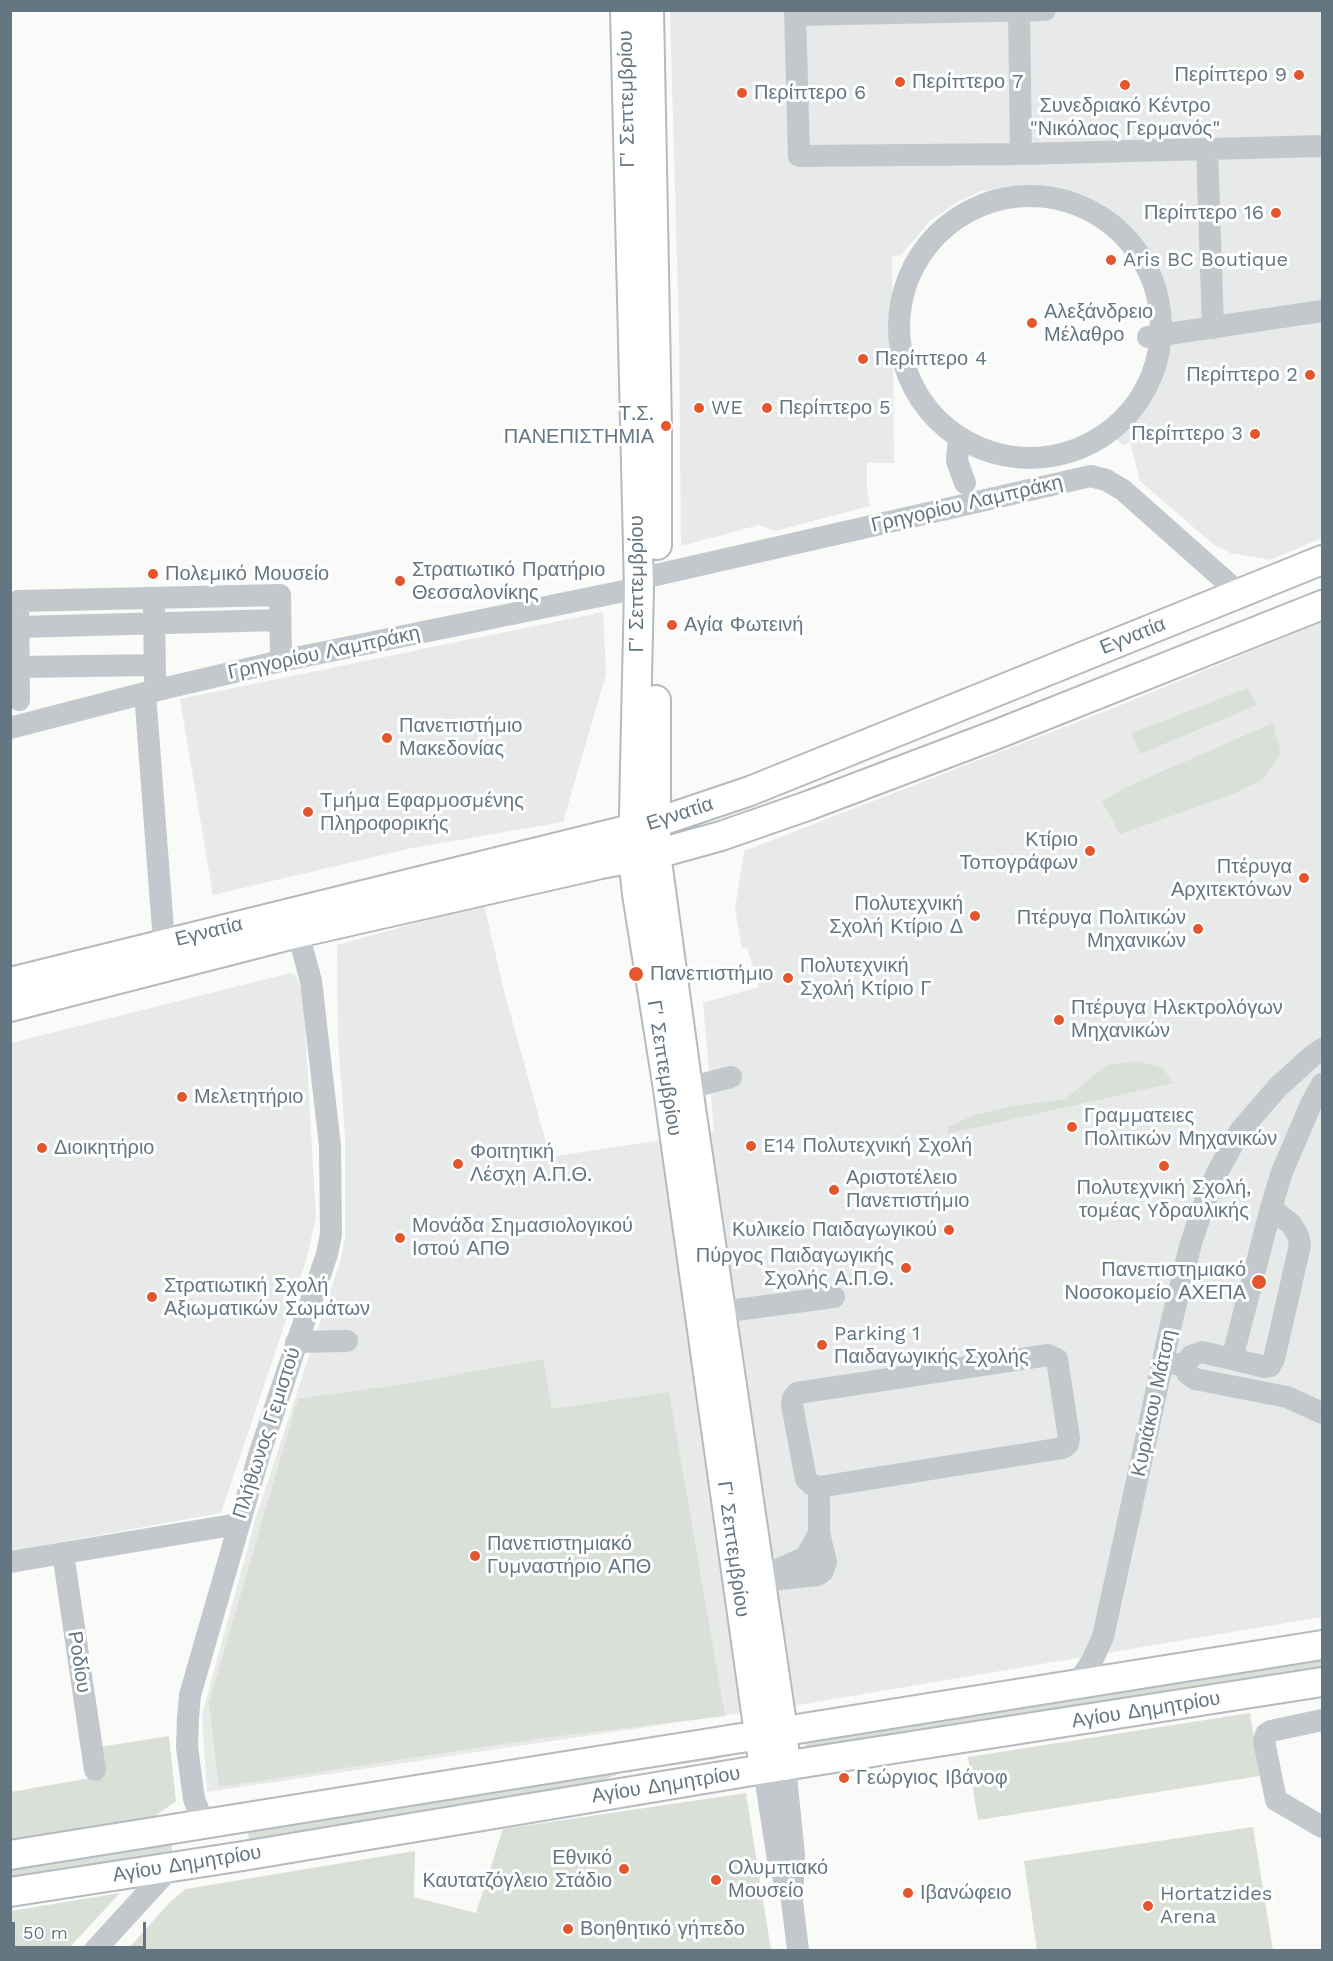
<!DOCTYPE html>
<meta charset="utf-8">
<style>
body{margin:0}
#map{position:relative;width:1333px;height:1961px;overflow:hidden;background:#fafaf8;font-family:"Work Sans",sans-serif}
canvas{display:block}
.frame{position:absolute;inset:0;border:12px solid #657683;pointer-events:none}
.scale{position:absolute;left:12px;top:1922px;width:134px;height:27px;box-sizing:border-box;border:3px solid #657683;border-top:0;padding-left:8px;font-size:18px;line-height:21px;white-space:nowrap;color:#657683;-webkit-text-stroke:4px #fff;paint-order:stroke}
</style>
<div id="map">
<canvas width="1333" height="1961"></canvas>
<div class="frame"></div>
<div class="scale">50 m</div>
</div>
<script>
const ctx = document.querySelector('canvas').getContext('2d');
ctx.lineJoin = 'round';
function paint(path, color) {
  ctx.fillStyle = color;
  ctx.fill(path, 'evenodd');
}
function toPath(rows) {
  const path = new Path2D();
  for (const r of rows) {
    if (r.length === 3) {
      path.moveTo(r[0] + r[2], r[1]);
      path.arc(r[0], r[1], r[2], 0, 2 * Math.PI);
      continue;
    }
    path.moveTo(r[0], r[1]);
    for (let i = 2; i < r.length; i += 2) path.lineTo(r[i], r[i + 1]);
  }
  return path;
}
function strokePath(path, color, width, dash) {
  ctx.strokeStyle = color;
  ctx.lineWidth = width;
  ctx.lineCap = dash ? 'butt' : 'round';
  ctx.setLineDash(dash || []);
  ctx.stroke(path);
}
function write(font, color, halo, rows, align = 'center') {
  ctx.font = font + ' "Work Sans",sans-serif';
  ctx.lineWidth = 6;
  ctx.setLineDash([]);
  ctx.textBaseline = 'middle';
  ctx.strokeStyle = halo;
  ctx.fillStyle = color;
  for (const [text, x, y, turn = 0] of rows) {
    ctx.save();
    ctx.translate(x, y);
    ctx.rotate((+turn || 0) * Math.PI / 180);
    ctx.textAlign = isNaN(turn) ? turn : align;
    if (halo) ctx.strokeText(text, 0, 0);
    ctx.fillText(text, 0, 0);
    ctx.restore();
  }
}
paint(toPath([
 [670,11,1322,11,1322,538,1270,560,1230,553,1213,544,1140,481,1130,443,1123,445,1115,438,1133,422,1143,408,1155,387,1165,362,1168,349,1169,314,1166,291,1160,273,1144,247,1129,227,1109,211,1079,197,1020,189,981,191,958,202,930,221,901,255,892,256,894,463,867,463,867,490,870,506,775,531,759,525,681,546,679,334],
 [603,612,606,674,563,822,412,848,213,895,180,699],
 [1322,622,1322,1617,809,1703,207,1792,202,1715,256,1517,340,1262,345,1239,345,1135,338,1040,337,945,484,904,504,991,550,1157,714,1132,703,1003,759,987,747,948,742,948,735,909,744,851,1116,707],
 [290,973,295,974,303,991,316,1218,306,1261,221,1513,11,1551,11,1043]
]), '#e8e9e9');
paint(toPath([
 [1248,688,1257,705,1140,754,1132,733],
 [1273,723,1281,753,1263,779,1233,794,1120,834,1102,801,1129,786],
 [1137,1061,1163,1068,1173,1083,947,1134,948,1127,975,1115,1012,1106,1065,1099,1107,1065],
 [543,1359,552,1409,669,1392,725,1716,543,1738,219,1787,209,1703,298,1399,405,1384],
 [1322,1656,1322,1673,808,1756,804,1737],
 [1250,1713,1260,1776,978,1820,968,1757],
 [169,1736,176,1801,155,1816,11,1840,11,1792,102,1776,99,1747],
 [728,1751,728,1756,715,1759,621,1773,580,1790,250,1844,247,1827],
 [746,1793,771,1950,127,1950,171,1901,186,1889,415,1851,414,1897,476,1913,503,1829],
 [1253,1827,1273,1950,1037,1950,1024,1861],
 [171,1843,172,1850,170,1854,11,1882,11,1865],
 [120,1893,67,1950,11,1950,11,1911]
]), '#dadfd7');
const major = toPath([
 [625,10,639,588,633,857,637,894,668,1089,764,1769],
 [649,10,657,428,657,545],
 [656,700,656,854,688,1088,783,1731,785,1766],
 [10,982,655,823,750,791,1322,560],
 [10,1007,298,933,601,864,656,854,721,836,810,805,995,735,1322,605],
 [10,1855,1322,1645],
 [10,1892,243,1856,764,1769,1322,1682]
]);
strokePath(major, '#b5babe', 32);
strokePath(toPath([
 [795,10,799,156,1021,154,1322,146],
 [1019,10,1021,154],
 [795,15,1045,10],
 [1207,149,1213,328],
 [1030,327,131],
 [1148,337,1322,311],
 [959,437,957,461,965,483],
 [656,575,1091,476,1106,480,1123,490,1239,593],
 [154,608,155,679],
 [18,627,280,620],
 [19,667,155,665],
 [145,693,164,943],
 [19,700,18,601,280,595,281,661],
 [10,728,145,693,281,661,639,588],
 [688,1088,731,1077],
 [1271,1208,1292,1225,1298,1236,1300,1245,1274,1359,1270,1366,1265,1367,1232,1359,1271,1208,1282,1172,1311,1104,1322,1084],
 [721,1312,834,1297],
 [296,1342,347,1341],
 [1048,1355,1057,1359,1069,1438,1068,1444,1063,1448,819,1487,812,1485,806,1479,792,1405,793,1398,797,1393,1048,1355],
 [1171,1363,1185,1366,1191,1356,1202,1352,1232,1359],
 [1185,1366,1187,1373,1195,1379,1287,1397,1322,1413],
 [819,1533,826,1562,823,1571,818,1575,779,1579,769,1577,777,1570,806,1557,819,1533,819,1487],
 [63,1553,95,1770],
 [10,1562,238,1524],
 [1076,1685,1092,1661,1103,1637,1171,1324,1191,1243,1207,1196,1217,1173,1240,1131,1278,1087,1311,1057,1322,1049],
 [1322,1720,1271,1731,1266,1734,1264,1741,1276,1800,1322,1827],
 [785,1766,794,1855,792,1901,798,1950],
 [764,1769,778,1860,788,1892],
 [204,1824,194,1799,187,1747,188,1718,190,1695,260,1452,327,1254,331,1234,330,1146,311,981,298,933],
 [95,1950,171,1867]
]), '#c3c8cc', 22);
strokePath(major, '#fff', 28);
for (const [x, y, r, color] of [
 [1299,75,6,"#e4572e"],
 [900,82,6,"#e4572e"],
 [1125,85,6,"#e4572e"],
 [742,93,6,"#e4572e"],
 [1276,213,6,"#e4572e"],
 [1111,260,6,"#e4572e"],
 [1032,323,6,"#e4572e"],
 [863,359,6,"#e4572e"],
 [1310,375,6,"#e4572e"],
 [699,408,6,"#e4572e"],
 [767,408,6,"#e4572e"],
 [666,426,6,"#e4572e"],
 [1255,434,6,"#e4572e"],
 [153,574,6,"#e4572e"],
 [400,581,6,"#e4572e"],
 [672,625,6,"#e4572e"],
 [387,738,6,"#e4572e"],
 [308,812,6,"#e4572e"],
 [1090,851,6,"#e4572e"],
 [1304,878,6,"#e4572e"],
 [975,916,6,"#e4572e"],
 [1198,929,6,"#e4572e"],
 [636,974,8,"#e4572e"],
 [788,978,6,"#e4572e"],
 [1059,1020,6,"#e4572e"],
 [182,1097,6,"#e4572e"],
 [1072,1127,6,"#e4572e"],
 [751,1146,6,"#e4572e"],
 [42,1148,6,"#e4572e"],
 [458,1164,6,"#e4572e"],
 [1164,1166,6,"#e4572e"],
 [834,1190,6,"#e4572e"],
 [949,1230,6,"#e4572e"],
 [400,1238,6,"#e4572e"],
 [906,1268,6,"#e4572e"],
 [1259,1282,8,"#e4572e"],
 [152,1297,6,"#e4572e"],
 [822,1345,6,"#e4572e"],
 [475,1556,6,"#e4572e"],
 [844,1778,6,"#e4572e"],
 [624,1869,6,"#e4572e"],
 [716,1880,6,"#e4572e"],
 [908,1893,6,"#e4572e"],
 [1148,1906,6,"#e4572e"],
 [568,1929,6,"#e4572e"]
]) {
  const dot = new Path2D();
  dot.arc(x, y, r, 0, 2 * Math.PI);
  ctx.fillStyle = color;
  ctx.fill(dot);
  strokePath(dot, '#fff', 2);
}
write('20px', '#657683', '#fff', [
 ["Περίπτερο 9",1287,75,"right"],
 ["Περίπτερο 7",912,82],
 ["Περίπτερο 6",754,93],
 ["Συνεδριακό Κέντρο",1125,106,"center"],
 ["\"Νικόλαος Γερμανός\"",1125,129,"center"],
 ["Περίπτερο 16",1264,213,"right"],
 ["Aris BC Boutique",1123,260],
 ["Αλεξάνδρειο",1044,312],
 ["Μέλαθρο",1044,335],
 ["Περίπτερο 4",875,359],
 ["Περίπτερο 2",1298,375,"right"],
 ["WE",711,408],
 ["Περίπτερο 5",779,408],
 ["Τ.Σ.",654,414,"right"],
 ["ΠΑΝΕΠΙΣΤΗΜΙΑ",654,437,"right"],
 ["Περίπτερο 3",1243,434,"right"],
 ["Στρατιωτικό Πρατήριο",412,570],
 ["Θεσσαλονίκης",412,593],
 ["Πολεμικό Μουσείο",165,574],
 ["Αγία Φωτεινή",684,625],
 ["Πανεπιστήμιο",399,726],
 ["Μακεδονίας",399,749],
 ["Τμήμα Εφαρμοσμένης",320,801],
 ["Πληροφορικής",320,824],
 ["Κτίριο",1078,840,"right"],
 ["Τοπογράφων",1078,863,"right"],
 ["Πτέρυγα",1292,867,"right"],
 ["Αρχιτεκτόνων",1292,890,"right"],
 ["Πολυτεχνική",963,904,"right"],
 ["Σχολή Κτίριο Δ",963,927,"right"],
 ["Πτέρυγα Πολιτικών",1186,918,"right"],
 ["Μηχανικών",1186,941,"right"],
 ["Πολυτεχνική",800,966],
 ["Σχολή Κτίριο Γ",800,989],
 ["Πανεπιστήμιο",650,974],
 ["Πτέρυγα Ηλεκτρολόγων",1071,1008],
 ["Μηχανικών",1071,1031],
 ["Μελετητήριο",194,1097],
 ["Γραμματειες",1084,1116],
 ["Πολιτικών Μηχανικών",1084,1139],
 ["E14 Πολυτεχνική Σχολή",763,1146],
 ["Διοικητήριο",54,1148],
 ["Φοιτητική",470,1152],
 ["Λέσχη Α.Π.Θ.",470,1175],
 ["Αριστοτέλειο",846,1178],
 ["Πανεπιστήμιο",846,1201],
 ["Πολυτεχνική Σχολή,",1164,1188,"center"],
 ["τομέας Yδραυλικής",1164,1211,"center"],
 ["Μονάδα Σημασιολογικού",412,1226],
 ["Ιστού ΑΠΘ",412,1249],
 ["Κυλικείο Παιδαγωγικού",937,1230,"right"],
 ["Πύργος Παιδαγωγικής",894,1256,"right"],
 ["Σχολής Α.Π.Θ.",894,1279,"right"],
 ["Πανεπιστημιακό",1246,1270,"right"],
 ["Νοσοκομείο ΑΧΕΠΑ",1246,1293,"right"],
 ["Στρατιωτική Σχολή",164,1286],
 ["Αξιωματικών Σωμάτων",164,1309],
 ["Parking 1",834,1334],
 ["Παιδαγωγικής Σχολής",834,1357],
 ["Πανεπιστημιακό",487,1544],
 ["Γυμναστήριο ΑΠΘ",487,1567],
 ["Γεώργιος Ιβάνοφ",856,1778],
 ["Εθνικό",612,1858,"right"],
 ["Καυτατζόγλειο Στάδιο",612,1881,"right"],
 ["Ολυμπιακό",728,1868],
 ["Μουσείο",728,1891],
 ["Ιβανώφειο",920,1893],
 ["Hortatzides",1160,1894],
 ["Arena",1160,1917],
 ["Βοηθητικό γήπεδο",580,1929]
], 'left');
write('20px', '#657683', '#fff', [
 ["Γ' Σεπτεμβρίου",627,99,-91],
 ["Γρηγορίου Λαμπράκη",967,504,-13],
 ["Γ' Σεπτεμβρίου",637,584,-90],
 ["Εγνατία",1133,636,-22],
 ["Γρηγορίου Λαμπράκη",324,653,-12],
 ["Εγνατία",680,814,-18],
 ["Εγνατία",209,932,-14],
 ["Γ' Σεπτεμβρίου",664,1068,81],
 ["Κυριάκου Μάτση",1154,1403,-78],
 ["Πλήθωνος Γεμιστού",267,1433,-72],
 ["Γ' Σεπτεμβρίου",733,1549,82],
 ["Ροδίου",79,1662,81],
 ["Αγίου Δημητρίου",1146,1710,-9],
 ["Αγίου Δημητρίου",666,1785,-9],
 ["Αγίου Δημητρίου",187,1864,-9]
]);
</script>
